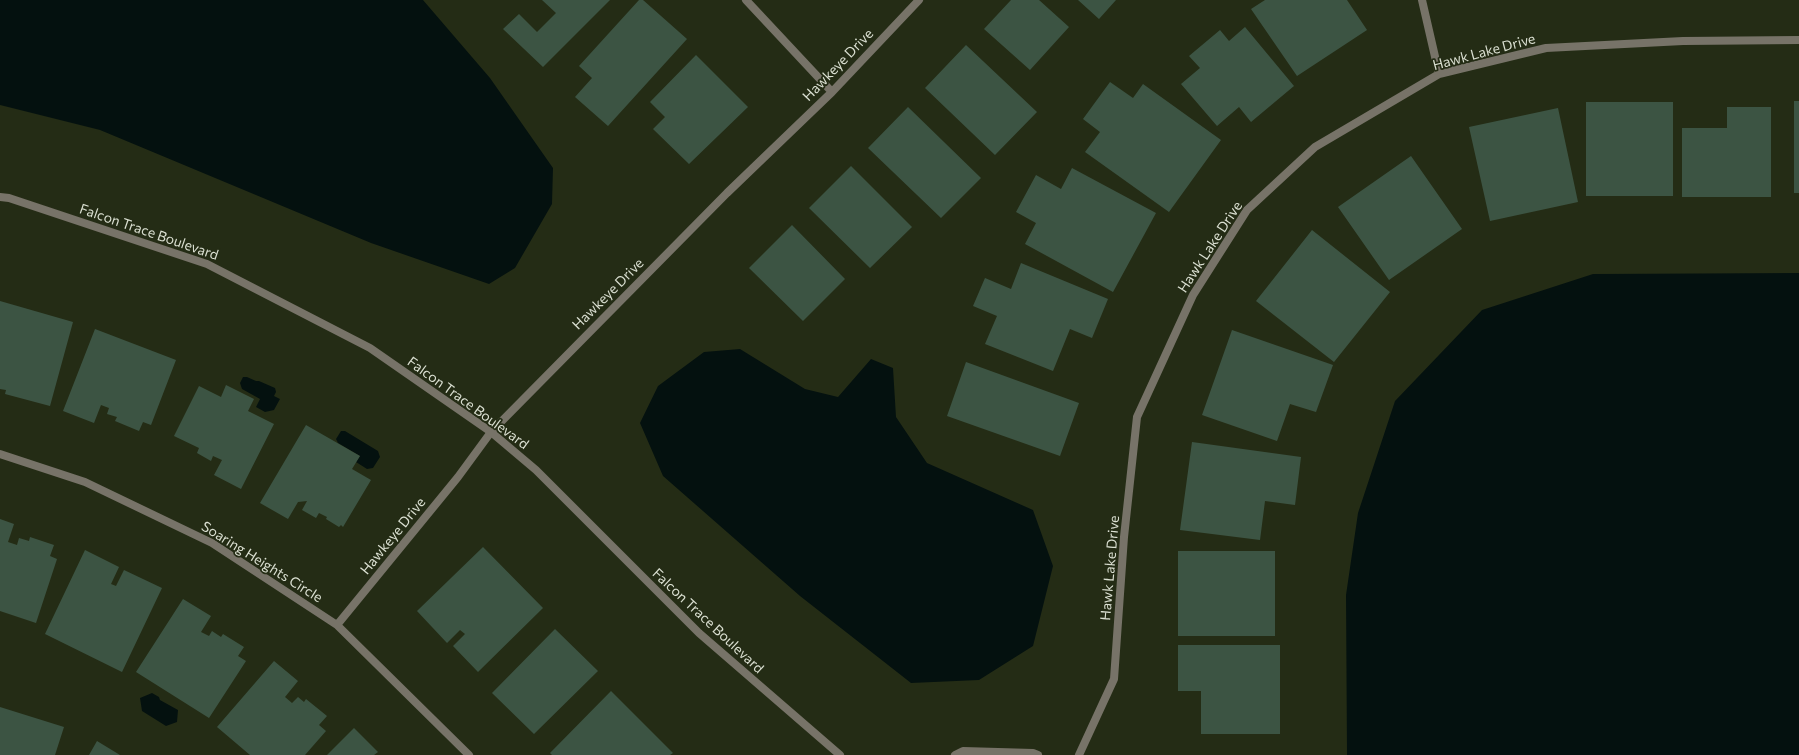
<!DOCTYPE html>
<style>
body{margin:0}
canvas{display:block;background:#242c15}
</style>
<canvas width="1799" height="755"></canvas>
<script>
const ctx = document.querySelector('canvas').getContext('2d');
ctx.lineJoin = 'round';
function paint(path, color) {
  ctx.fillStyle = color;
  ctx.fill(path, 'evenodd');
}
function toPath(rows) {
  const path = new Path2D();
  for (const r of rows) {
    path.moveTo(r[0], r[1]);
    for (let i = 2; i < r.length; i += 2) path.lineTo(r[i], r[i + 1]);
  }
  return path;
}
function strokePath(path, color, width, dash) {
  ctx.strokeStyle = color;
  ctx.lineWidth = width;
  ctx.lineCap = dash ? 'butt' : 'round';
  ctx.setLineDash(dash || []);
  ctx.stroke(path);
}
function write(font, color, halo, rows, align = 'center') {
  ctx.font = font + ' Commissioner,sans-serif';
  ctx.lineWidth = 3.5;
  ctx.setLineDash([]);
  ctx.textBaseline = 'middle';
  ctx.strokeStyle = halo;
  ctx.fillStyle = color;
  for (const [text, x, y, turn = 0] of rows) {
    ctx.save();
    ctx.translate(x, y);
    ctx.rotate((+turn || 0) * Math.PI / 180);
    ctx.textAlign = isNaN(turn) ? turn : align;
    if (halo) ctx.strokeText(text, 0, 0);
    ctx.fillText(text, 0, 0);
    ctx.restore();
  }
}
paint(toPath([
 [0,0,423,0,490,78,553,168,552,204,515,268,489,284,371,243,100,130,0,105],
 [1799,273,1799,755,1347,755,1346,595,1358,513,1395,401,1482,310,1593,274],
 [740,349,805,389,838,397,871,359,893,368,896,417,927,463,1033,510,1053,566,1033,646,979,680,911,683,800,596,663,476,640,423,658,386,704,352],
 [243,377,247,377,256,381,259,381,275,388,276,392,274,396,280,399,274,410,265,412,256,407,260,399,242,389,240,383],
 [341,431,345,431,378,451,380,457,373,468,367,469,356,462,360,456,338,443,336,439],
 [152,693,159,697,160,700,178,710,177,722,166,726,142,711,140,698]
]), '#04110f');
paint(toPath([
 [542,0,610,0,543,67,503,29,519,14,537,32,556,13],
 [639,0,643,0,687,39,608,126,575,97,592,78,579,66],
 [1011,0,1039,0,1069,27,1030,70,984,29],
 [1078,0,1116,0,1099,19],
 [1265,0,1347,0,1367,30,1297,76,1251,9],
 [1245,27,1294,86,1251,122,1239,107,1217,126,1181,84,1200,68,1189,56,1220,30,1229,41],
 [966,45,1037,112,995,155,925,88],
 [696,55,748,107,689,164,653,129,665,117,650,102],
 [1110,82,1133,98,1143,84,1221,140,1169,212,1085,152,1100,132,1083,119],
 [1794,101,1799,101,1799,193,1794,193],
 [1586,102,1673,102,1673,196,1586,196],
 [908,107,981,178,941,218,868,148],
 [1727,107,1771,107,1771,197,1682,197,1682,128,1727,128],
 [1558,108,1578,202,1490,221,1469,127],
 [1411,156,1462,229,1389,280,1338,207],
 [851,166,912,227,870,268,809,208],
 [1072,168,1156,213,1113,292,1025,244,1036,223,1016,212,1036,175,1061,189],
 [792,225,845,279,803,321,749,268],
 [1312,230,1390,292,1334,362,1256,301],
 [1021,263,1108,299,1092,338,1070,329,1053,371,985,344,997,316,973,306,985,278,1011,289],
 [0,301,73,322,50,406,5,394,6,390,0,389],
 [95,329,176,360,151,425,143,422,139,431,115,421,117,417,107,414,109,408,101,405,94,423,63,411],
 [1232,330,1333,365,1316,412,1290,404,1277,441,1202,415],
 [966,362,1079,403,1060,456,947,416],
 [226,385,254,399,248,411,274,424,241,489,214,475,222,460,213,456,211,461,197,453,199,448,174,436,199,386,221,397],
 [306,425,360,456,352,469,371,480,343,527,341,525,339,527,326,519,327,517,319,513,316,518,302,510,307,501,298,502,288,519,260,503],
 [1192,442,1301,457,1295,505,1265,501,1260,540,1180,530],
 [0,519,14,524,8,542,17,545,19,538,29,541,30,537,54,545,50,556,57,559,36,623,0,611],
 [483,547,543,608,478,672,453,646,465,634,460,630,447,643,417,611],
 [85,550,119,567,111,584,116,586,124,570,162,588,122,672,45,634],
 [1178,551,1275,551,1275,636,1178,636],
 [183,599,211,616,201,632,209,636,212,631,221,637,223,634,244,647,238,656,246,661,209,718,136,672],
 [555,629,598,671,534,734,492,693],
 [1178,645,1280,645,1280,734,1201,734,1201,691,1178,691],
 [274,661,298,681,285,697,292,703,298,697,304,702,306,699,327,716,319,725,326,731,305,755,250,755,217,727],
 [611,691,673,753,670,755,552,755,550,753],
 [0,707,64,727,55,755,0,755],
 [354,728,378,752,374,755,327,755],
 [97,741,120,755,89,755]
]), '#3c5443');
strokePath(toPath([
 [746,0,832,92],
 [1422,0,1439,74],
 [0,454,85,482,212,543,337,625,469,755],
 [337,625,458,477,491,432,727,193,832,92,919,0],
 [955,755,963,751,1033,753,1038,755],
 [1079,755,1114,679,1124,537,1137,417,1193,295,1247,210,1315,147,1439,74,1546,48,1683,41,1799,40]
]), '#777368', 8);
strokePath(toPath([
 [0,197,9,198,207,264,370,348,491,432,536,470,699,633,840,755]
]), '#777368', 8);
write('14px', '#dadfd1', '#242c15', [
 ["Hawk Lake Drive",1484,52,-15],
 ["Hawkeye Drive",838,65,-46],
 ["Falcon Trace Boulevard",149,232,19],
 ["Hawk Lake Drive",1210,247,-57],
 ["Hawkeye Drive",608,294,-45],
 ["Falcon Trace Boulevard",468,403,36],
 ["Hawkeye Drive",393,536,-51],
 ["Soaring Heights Circle",262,562,32],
 ["Hawk Lake Drive",1110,568,-85],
 ["Falcon Trace Boulevard",708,621,43]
]);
</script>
